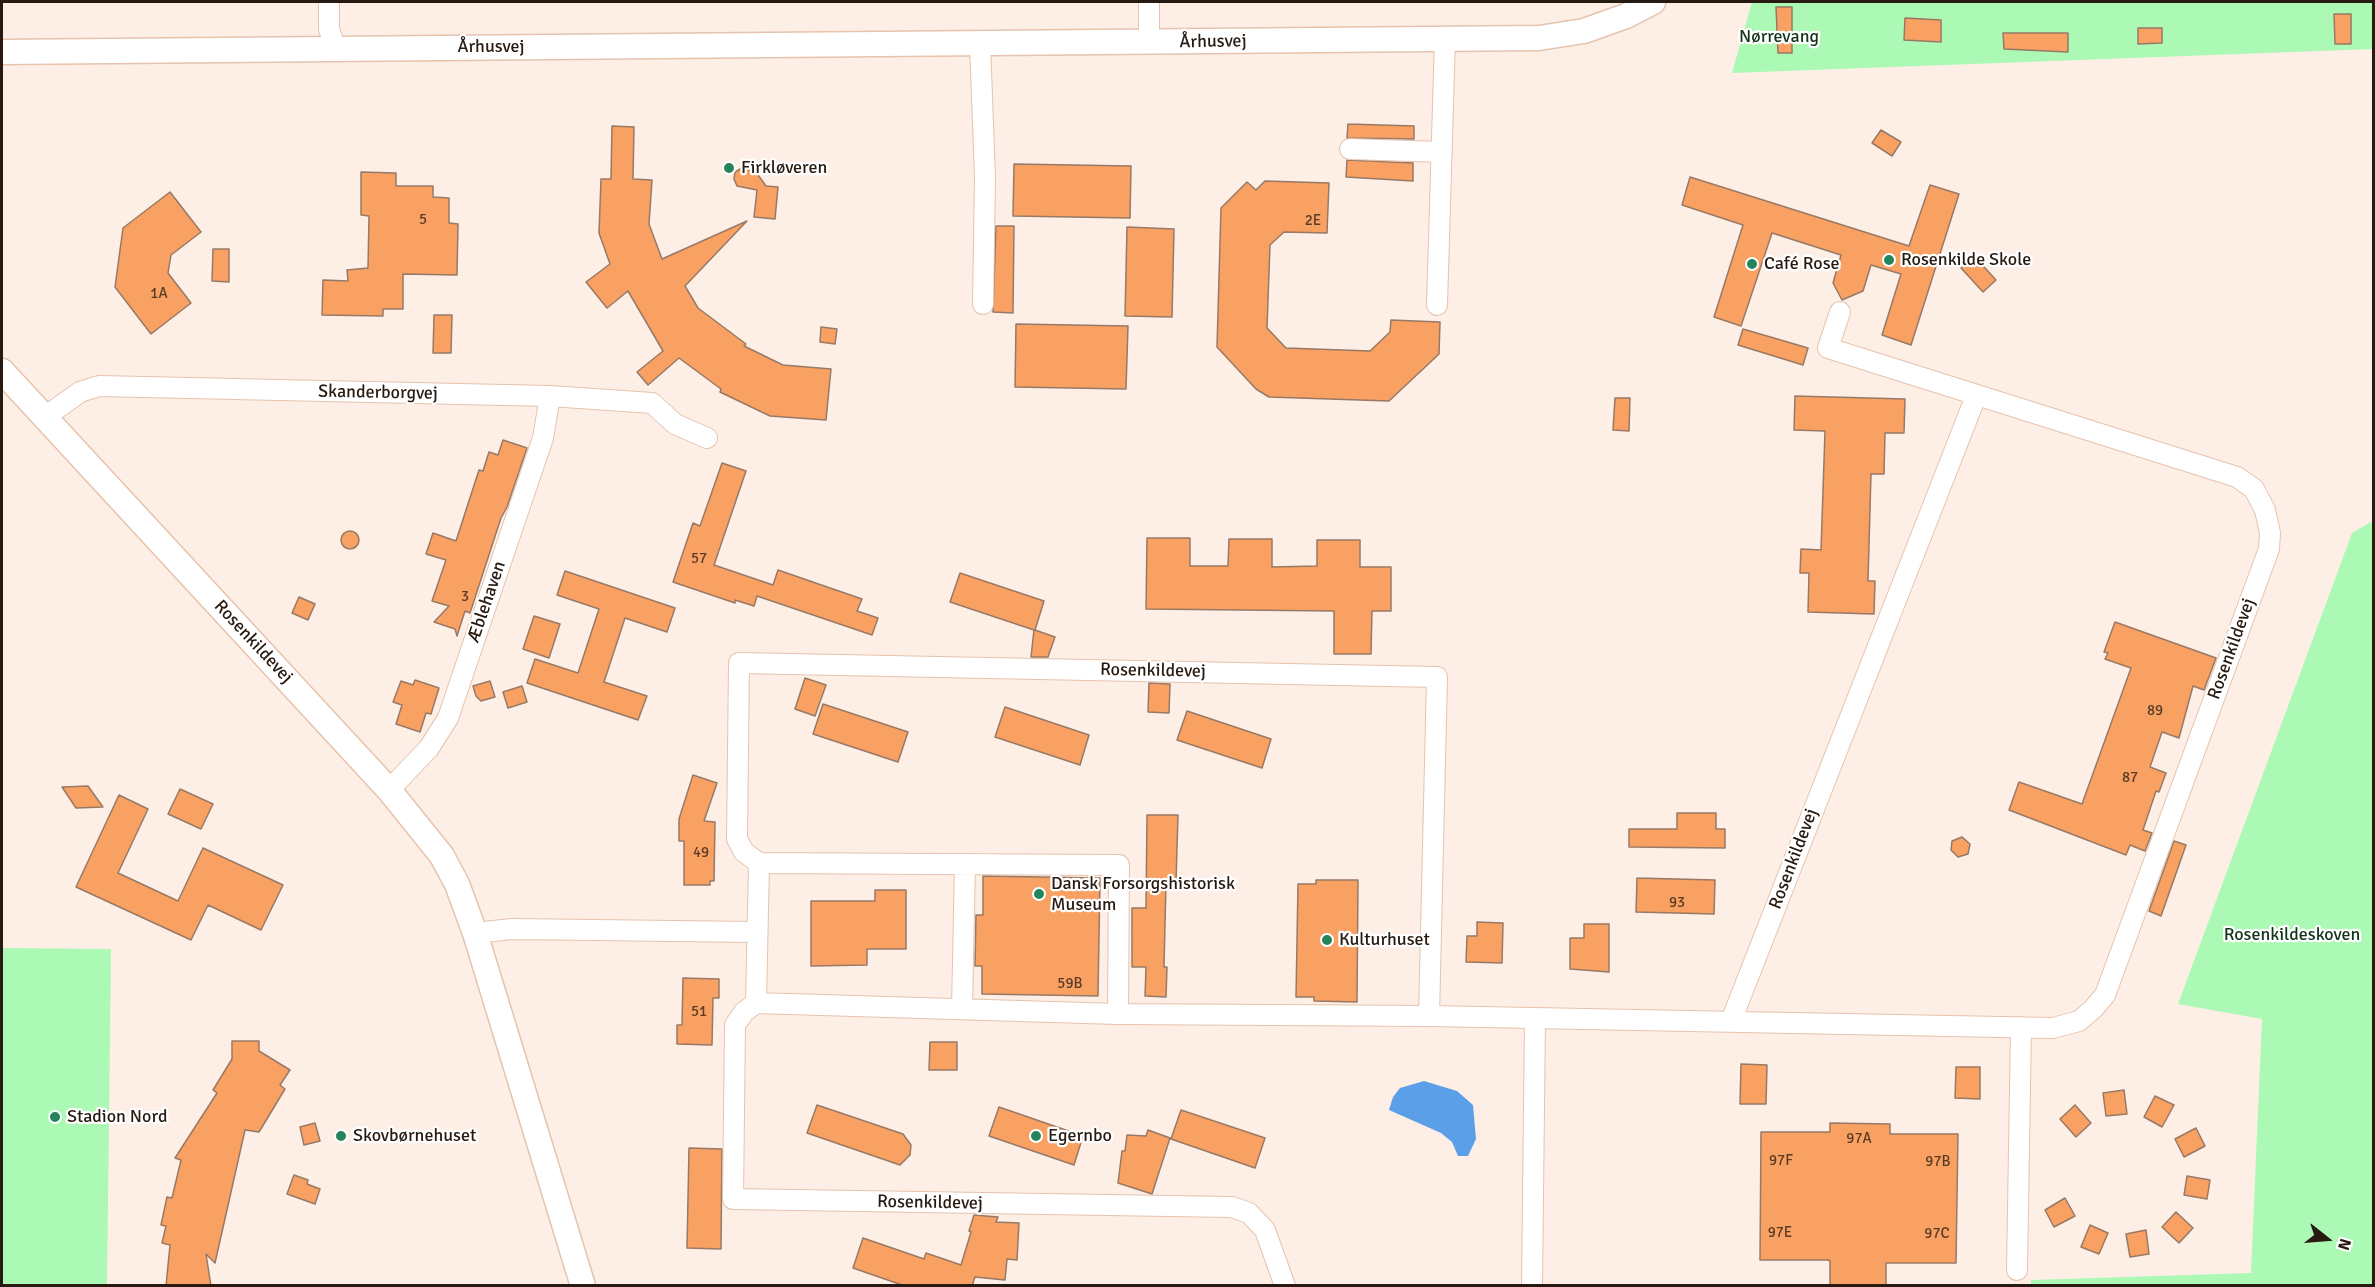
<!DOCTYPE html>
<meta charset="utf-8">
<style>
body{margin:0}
#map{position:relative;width:2375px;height:1287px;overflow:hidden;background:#feefe6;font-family:Signika,sans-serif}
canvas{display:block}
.frame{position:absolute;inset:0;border:3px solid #261a11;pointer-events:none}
.north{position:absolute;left:2297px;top:1209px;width:60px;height:60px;-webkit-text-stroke:4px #fff;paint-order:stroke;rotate:107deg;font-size:16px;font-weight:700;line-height:24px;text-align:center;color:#261a11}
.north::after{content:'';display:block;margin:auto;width:21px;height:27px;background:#261a11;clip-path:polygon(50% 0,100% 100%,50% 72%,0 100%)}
</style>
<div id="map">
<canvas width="2375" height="1287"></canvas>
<div class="frame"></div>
<div class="north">N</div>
</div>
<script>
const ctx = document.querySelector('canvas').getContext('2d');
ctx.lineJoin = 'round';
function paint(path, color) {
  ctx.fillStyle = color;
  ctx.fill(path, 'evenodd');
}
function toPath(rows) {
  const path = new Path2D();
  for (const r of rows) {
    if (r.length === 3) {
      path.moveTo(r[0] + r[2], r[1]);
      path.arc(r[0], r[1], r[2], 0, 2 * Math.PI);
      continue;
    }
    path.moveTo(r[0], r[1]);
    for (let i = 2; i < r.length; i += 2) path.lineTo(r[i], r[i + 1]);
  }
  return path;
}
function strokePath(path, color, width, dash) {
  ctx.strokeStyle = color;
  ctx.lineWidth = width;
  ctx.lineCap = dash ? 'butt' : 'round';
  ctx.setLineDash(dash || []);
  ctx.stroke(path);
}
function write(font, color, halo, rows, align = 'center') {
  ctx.font = font + ' Signika,sans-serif';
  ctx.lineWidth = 4.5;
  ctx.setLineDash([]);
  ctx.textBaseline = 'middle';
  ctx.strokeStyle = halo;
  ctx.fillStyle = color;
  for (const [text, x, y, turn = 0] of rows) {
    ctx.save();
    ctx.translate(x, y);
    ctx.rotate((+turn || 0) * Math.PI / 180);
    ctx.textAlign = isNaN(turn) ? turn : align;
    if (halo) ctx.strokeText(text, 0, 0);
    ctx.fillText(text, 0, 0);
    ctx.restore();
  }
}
paint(toPath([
 [1752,2,2373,2,2373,49,1732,73],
 [2373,521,2373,1285,2031,1285,2031,1280,2251,1273,2262,1019,2178,1004,2352,533],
 [2,948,111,949,107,1285,2,1285]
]), '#abf9b4');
paint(toPath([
 [1424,1081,1457,1091,1473,1105,1476,1139,1468,1156,1458,1156,1452,1142,1441,1133,1389,1110,1393,1097,1400,1088]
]), '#5c9fe9');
const building = toPath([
 [1776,7,1792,7,1792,53,1778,53,1776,7],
 [2334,14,2351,14,2351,44,2335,44,2334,14],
 [1905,18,1941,20,1941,42,1904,40,1905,18],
 [2138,28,2162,28,2162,43,2138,44,2138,28],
 [2003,33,2068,33,2068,52,2004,49,2003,33],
 [1348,124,1414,126,1414,139,1347,138,1348,124],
 [612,126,634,127,633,179,652,180,649,224,662,259,747,221,685,286,698,308,746,344,744,346,783,365,831,369,826,420,770,416,720,392,721,389,679,358,648,385,637,372,663,351,628,291,607,308,586,282,610,264,599,233,601,179,611,179,612,126],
 [1881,130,1901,142,1892,156,1872,143,1881,130],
 [1347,160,1413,163,1413,181,1346,177,1347,160],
 [1014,164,1131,166,1130,218,1013,216,1014,164],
 [742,168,756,172,766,186,778,187,775,219,754,217,757,190,737,186,734,179,735,172,742,168],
 [361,172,396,173,396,186,433,186,433,197,449,198,449,223,458,224,457,275,403,274,403,309,383,309,383,316,322,315,323,280,348,281,347,270,368,268,369,216,361,215,361,172],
 [1690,177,1909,246,1930,185,1959,194,1911,345,1882,335,1901,274,1871,265,1863,291,1842,300,1833,283,1841,255,1772,233,1741,326,1714,317,1743,225,1682,205,1690,177],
 [1265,181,1329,183,1327,233,1284,232,1270,245,1267,328,1286,348,1370,351,1390,332,1391,320,1440,322,1439,354,1389,401,1269,397,1256,389,1217,347,1221,208,1247,182,1256,190,1265,181],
 [170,192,201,232,171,255,168,273,191,303,151,334,115,287,123,228,170,192],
 [996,226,1014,226,1013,313,993,312,996,226],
 [1127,227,1174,229,1172,317,1125,316,1127,227],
 [213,249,229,249,229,282,212,281,213,249],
 [1974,256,1996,280,1983,292,1961,268,1974,256],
 [434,315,452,315,451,353,433,353,434,315],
 [1016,324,1128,326,1126,389,1015,387,1016,324],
 [821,327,837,329,835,344,820,342,821,327],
 [1743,329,1808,348,1803,365,1738,345,1743,329],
 [1795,396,1905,399,1904,433,1885,433,1884,474,1871,474,1868,581,1875,581,1874,614,1808,612,1809,573,1800,573,1801,549,1821,550,1825,431,1794,430,1795,396],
 [1615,398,1630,398,1629,431,1613,430,1615,398],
 [503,440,527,448,507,507,501,518,470,613,465,611,457,636,455,629,434,622,449,606,432,601,446,560,426,554,433,533,456,541,479,470,483,471,489,452,498,455,503,440],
 [722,463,746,471,714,565,773,585,778,570,862,599,857,611,878,618,872,635,757,596,754,606,735,600,735,603,673,582,693,523,700,526,722,463],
 [350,540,9],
 [1147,538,1190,538,1190,566,1228,566,1229,539,1272,539,1272,567,1317,566,1317,540,1360,540,1360,567,1391,567,1391,611,1372,611,1371,654,1334,654,1334,611,1146,609,1147,538],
 [565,571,675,608,667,632,625,618,604,682,647,696,638,720,527,683,535,659,578,673,599,609,557,595,565,571],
 [960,573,1044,601,1035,630,1055,637,1048,657,1031,657,1034,630,950,602,960,573],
 [299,597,315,604,308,620,292,613,299,597],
 [534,616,560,624,549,658,523,649,534,616],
 [2115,622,2216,658,2204,690,2193,686,2179,738,2162,732,2150,767,2166,773,2159,792,2156,791,2143,830,2152,833,2145,851,2130,845,2126,855,2009,810,2019,782,2082,804,2131,668,2105,659,2108,653,2104,652,2115,622],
 [805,678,826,685,815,716,795,709,805,678],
 [415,680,439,688,431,714,426,713,420,732,396,724,402,705,393,702,401,681,413,685,415,680],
 [490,681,495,697,481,701,476,696,473,686,490,681],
 [1149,683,1170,684,1169,713,1148,712,1149,683],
 [522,686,527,702,508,708,503,692,522,686],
 [823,704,908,732,898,762,813,734,823,704],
 [1005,707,1089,735,1080,765,995,737,1005,707],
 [1187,711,1271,739,1262,768,1177,740,1187,711],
 [693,775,717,783,704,821,715,822,714,881,710,881,710,885,684,885,684,841,679,841,679,819,693,775],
 [88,786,103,807,76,808,62,787,88,786],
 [180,789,213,804,201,829,168,814,180,789],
 [119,795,148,809,118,873,178,901,203,848,283,885,261,930,208,905,191,940,76,887,119,795],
 [1677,813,1716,813,1716,829,1725,829,1725,848,1629,847,1629,829,1677,829,1677,813],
 [1147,815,1178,815,1176,882,1166,882,1164,967,1167,967,1166,997,1145,996,1146,967,1132,967,1132,908,1146,908,1147,815],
 [1962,837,1970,844,1968,854,1958,857,1951,850,1952,841,1962,837],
 [2174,841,2186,845,2161,916,2149,911,2174,841],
 [983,876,1100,878,1098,996,982,994,982,966,975,966,976,915,983,915,983,876],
 [1637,878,1715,880,1714,914,1636,912,1637,878],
 [1316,880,1358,880,1357,1002,1314,1001,1314,997,1296,997,1298,884,1316,884,1316,880],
 [875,890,906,890,906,949,867,949,867,965,811,966,811,901,875,901,875,890],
 [1477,922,1503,923,1502,963,1466,962,1467,936,1477,936,1477,922],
 [1584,924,1609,924,1609,972,1570,969,1570,938,1584,938,1584,924],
 [683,978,719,979,719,998,713,998,712,1045,677,1044,677,1025,682,1025,683,978],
 [232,1041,259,1041,259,1051,290,1070,280,1085,285,1089,259,1132,245,1130,215,1263,206,1254,211,1286,166,1286,170,1245,162,1243,166,1226,161,1225,167,1197,172,1198,181,1160,175,1158,217,1093,213,1090,232,1059,232,1041],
 [930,1042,957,1042,957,1070,929,1070,930,1042],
 [1741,1064,1767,1065,1766,1104,1740,1104,1741,1064],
 [1956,1067,1980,1067,1980,1099,1955,1098,1956,1067],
 [2124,1090,2127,1114,2106,1116,2103,1093,2124,1090],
 [2155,1096,2174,1105,2162,1127,2144,1117,2155,1096],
 [817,1105,903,1134,911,1145,910,1155,900,1165,807,1133,817,1105],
 [2075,1105,2091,1123,2076,1137,2060,1119,2075,1105],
 [999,1107,1083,1136,1074,1165,989,1136,999,1107],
 [1181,1110,1265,1138,1255,1168,1171,1139,1181,1110],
 [315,1123,320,1141,304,1145,300,1127,315,1123],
 [1830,1123,1890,1124,1890,1134,1958,1134,1956,1263,1886,1263,1886,1286,1830,1286,1830,1261,1828,1260,1760,1260,1761,1132,1830,1132,1830,1123],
 [2196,1128,2205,1146,2184,1157,2175,1139,2196,1128],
 [1148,1130,1170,1138,1152,1194,1118,1183,1122,1151,1125,1151,1127,1135,1146,1136,1148,1130],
 [689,1148,722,1149,721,1249,687,1248,689,1148],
 [294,1175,308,1180,307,1184,320,1189,315,1204,287,1194,294,1175],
 [2187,1176,2210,1180,2207,1199,2184,1195,2187,1176],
 [2065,1198,2075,1216,2054,1227,2045,1210,2065,1198],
 [2176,1212,2193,1228,2179,1243,2162,1227,2176,1212],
 [974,1215,998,1217,996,1222,1019,1223,1017,1260,1007,1259,1005,1280,975,1277,972,1286,905,1286,853,1268,863,1238,924,1259,926,1253,961,1265,971,1232,969,1231,974,1215],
 [2090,1225,2108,1233,2099,1254,2081,1247,2090,1225],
 [2146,1230,2149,1254,2130,1257,2126,1234,2146,1230]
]);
paint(building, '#f8a163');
strokePath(building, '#987965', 1.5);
const minor = toPath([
 [329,2,329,29,335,48],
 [1149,2,1149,43],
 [980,43,985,177,983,304],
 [1350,149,1442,152],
 [1437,305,1445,38],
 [45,417,80,392,99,386,550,396,652,403,675,424,707,438],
 [389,790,429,748,448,718,543,438,550,396],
 [759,863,744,852,737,839,739,663,1437,677,1429,1016],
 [475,933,512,929,756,932],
 [756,1003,744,1012,735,1025,733,1199,1232,1207,1249,1213,1265,1230,1285,1286],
 [962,1009,965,864],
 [1118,1014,1119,865,759,863,756,1003,1118,1014,1429,1016,2053,1028,2079,1021,2093,1009,2105,995,2269,549,2270,533,2265,510,2254,489,2237,477,1828,348,1840,312],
 [1731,1021,1976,396],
 [2017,1270,2021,1027],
 [1532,1286,1535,1018]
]);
const tertiary = toPath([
 [2,52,1539,38,1584,31,1626,16,1653,2],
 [2,371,389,790,442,856,457,884,475,933,583,1286]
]);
strokePath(minor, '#e5c3ad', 22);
strokePath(tertiary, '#e5c3ad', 27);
strokePath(minor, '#fff', 20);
strokePath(tertiary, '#fff', 24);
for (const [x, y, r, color] of [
 [729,168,6,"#25845b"],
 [1889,260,6,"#25845b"],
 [1752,264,6,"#25845b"],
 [1039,894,6,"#25845b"],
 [1327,940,6,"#25845b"],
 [55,1117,6,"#25845b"],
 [341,1136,6,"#25845b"],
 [1036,1136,6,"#25845b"]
]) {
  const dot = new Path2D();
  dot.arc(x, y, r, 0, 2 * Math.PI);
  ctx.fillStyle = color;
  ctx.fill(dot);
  strokePath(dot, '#fff', 2);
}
write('15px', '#5a3c26', null, [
 ["5",423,220],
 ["2E",1313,221],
 ["1A",159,294],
 ["57",699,559],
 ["3",465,597],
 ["89",2155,711],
 ["87",2130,778],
 ["49",701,853],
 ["93",1677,903],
 ["59B",1070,984],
 ["51",699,1012],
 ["97A",1859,1139],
 ["97F",1781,1161],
 ["97B",1938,1162],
 ["97E",1780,1233],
 ["97C",1937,1234]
]);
write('18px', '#123418', '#fff', [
 ["Nørrevang",1779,37],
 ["Rosenkildeskoven",2292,935]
]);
write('18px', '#261a11', '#fff', [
 ["Århusvej",1213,42,-1],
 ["Århusvej",491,47],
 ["Skanderborgvej",378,393,1],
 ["Æblehaven",487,602,-71],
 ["Rosenkildevej",253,642,47],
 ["Rosenkildevej",2232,649,-70],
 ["Rosenkildevej",1153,671,1],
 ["Rosenkildevej",1794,859,-69],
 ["Rosenkildevej",930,1203,1]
]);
write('18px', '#261a11', '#fff', [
 ["Firkløveren",741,168],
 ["Rosenkilde Skole",1901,260],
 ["Café Rose",1764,264],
 ["Dansk Forsorgshistorisk",1051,884],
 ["Museum",1051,905],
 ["Kulturhuset",1339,940],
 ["Stadion Nord",67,1117],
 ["Skovbørnehuset",353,1136],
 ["Egernbo",1048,1136]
], 'left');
</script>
